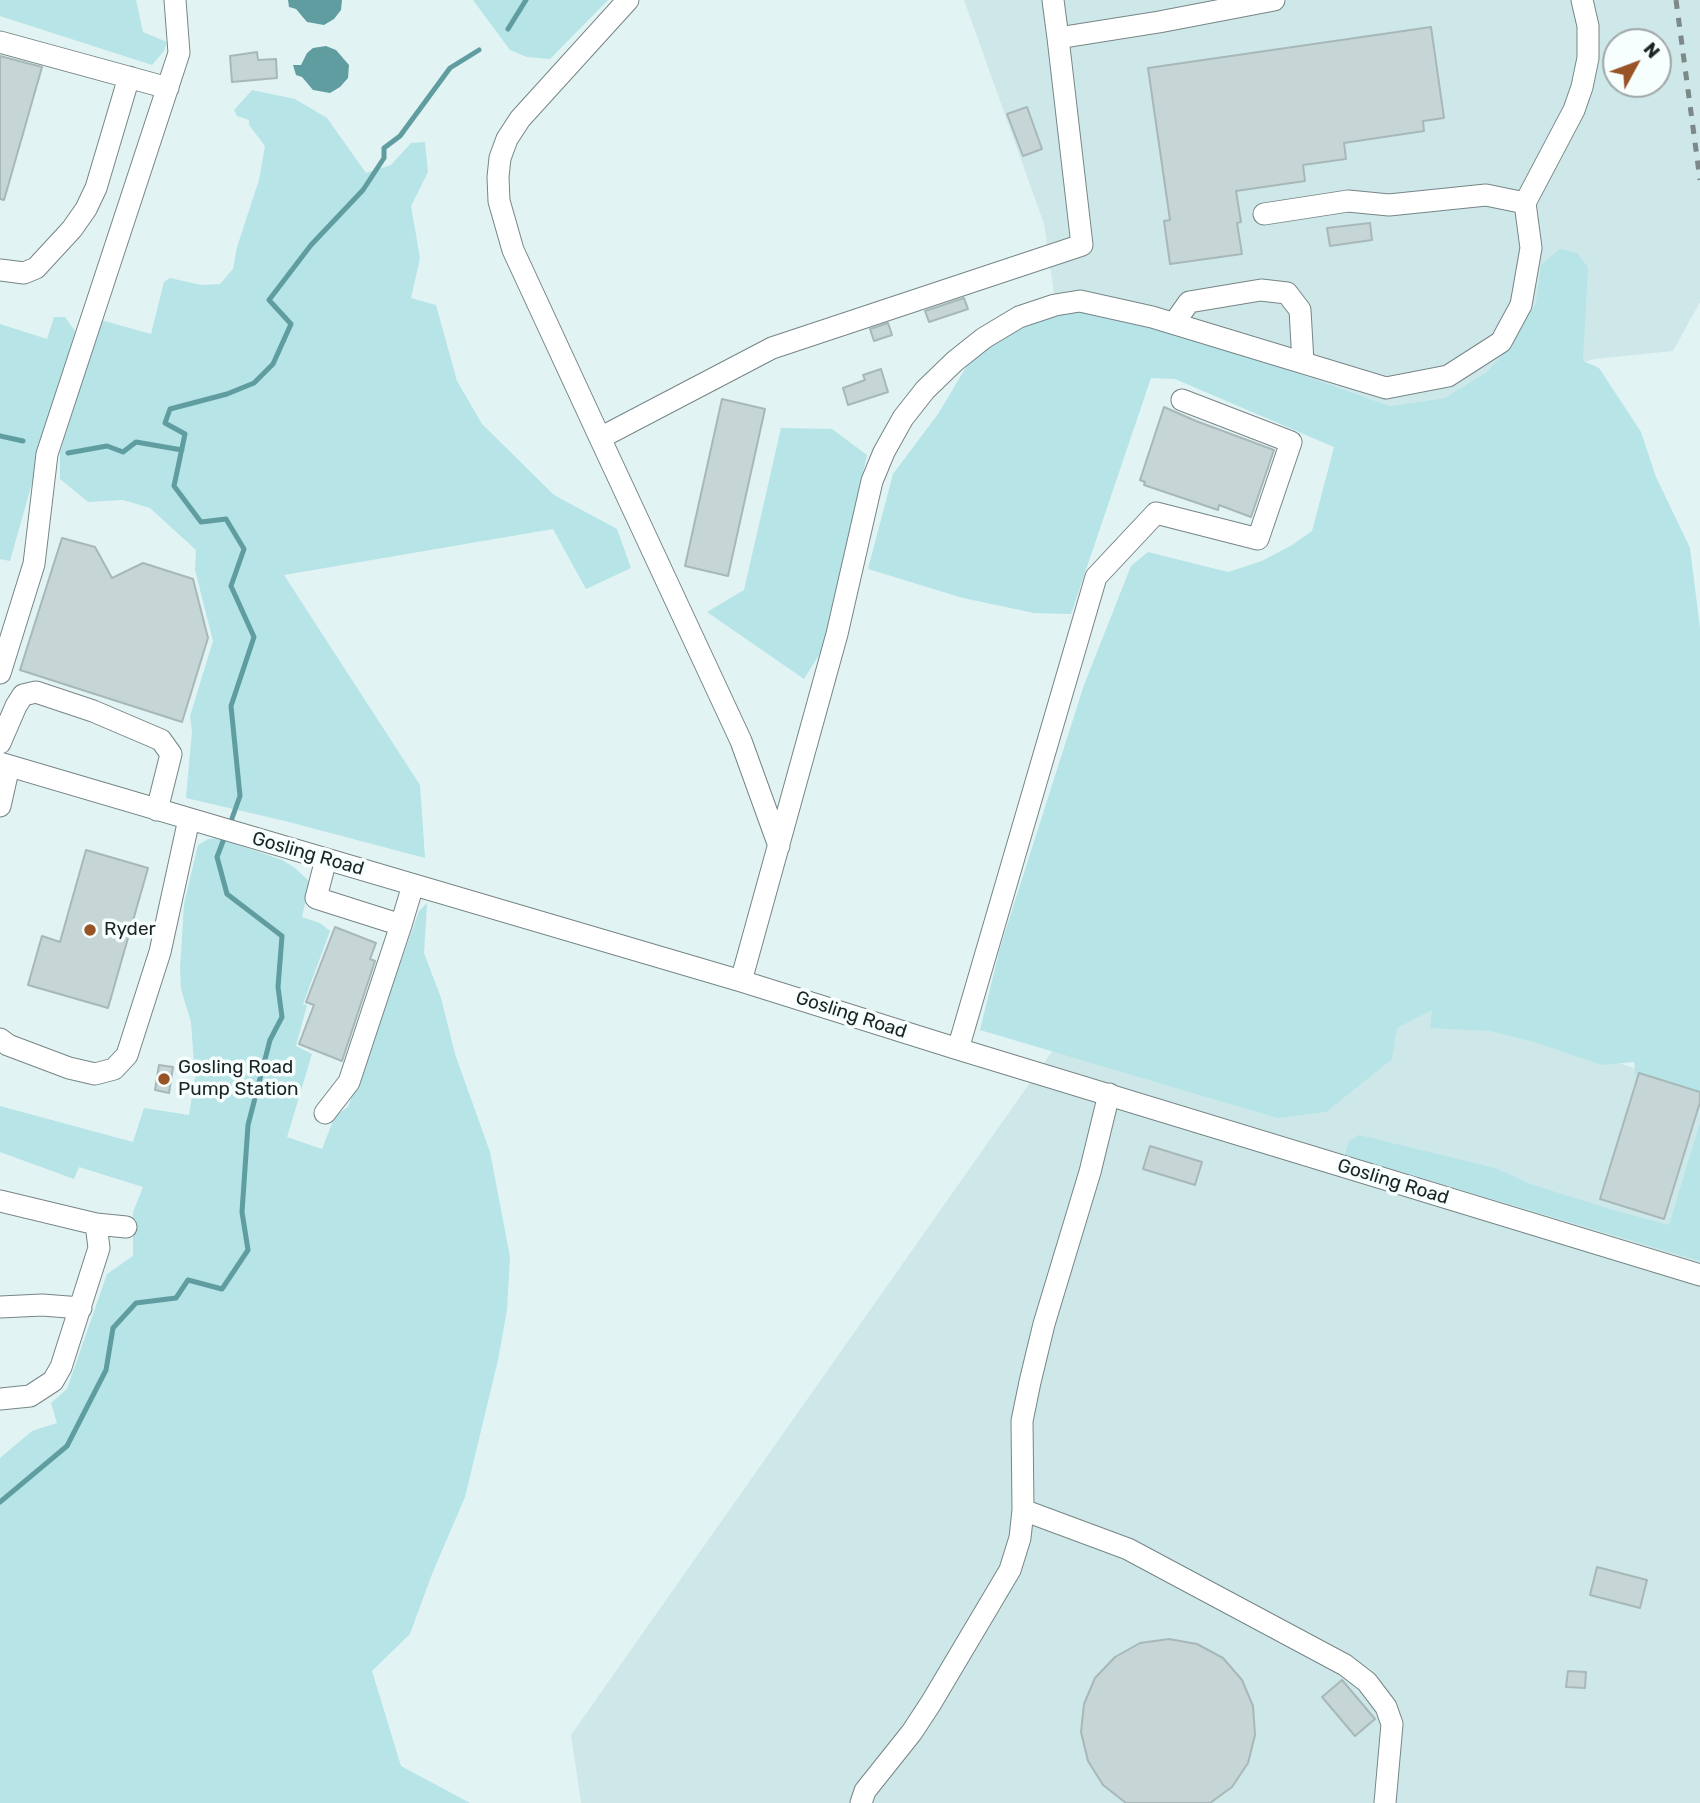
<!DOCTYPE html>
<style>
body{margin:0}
#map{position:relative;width:1700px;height:1803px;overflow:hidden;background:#e2f3f4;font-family:Rubik,sans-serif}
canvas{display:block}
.north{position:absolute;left:1602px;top:28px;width:70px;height:70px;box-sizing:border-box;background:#f7fefe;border:2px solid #a0a6a7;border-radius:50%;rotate:49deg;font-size:19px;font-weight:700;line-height:28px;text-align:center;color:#1d2324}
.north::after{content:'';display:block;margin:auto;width:24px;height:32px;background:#985327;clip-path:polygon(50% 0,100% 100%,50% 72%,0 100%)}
</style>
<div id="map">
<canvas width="1700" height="1803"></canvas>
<div class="north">N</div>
</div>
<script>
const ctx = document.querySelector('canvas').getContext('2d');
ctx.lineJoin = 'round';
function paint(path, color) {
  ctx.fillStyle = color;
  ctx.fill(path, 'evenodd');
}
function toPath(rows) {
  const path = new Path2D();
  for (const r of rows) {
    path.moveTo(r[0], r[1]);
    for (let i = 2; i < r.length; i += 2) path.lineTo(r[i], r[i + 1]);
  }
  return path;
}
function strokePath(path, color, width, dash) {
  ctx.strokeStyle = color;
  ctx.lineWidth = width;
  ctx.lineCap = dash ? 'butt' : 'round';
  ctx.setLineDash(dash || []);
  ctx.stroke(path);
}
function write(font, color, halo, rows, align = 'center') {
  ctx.font = font + ' Rubik,sans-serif';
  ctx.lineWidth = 7;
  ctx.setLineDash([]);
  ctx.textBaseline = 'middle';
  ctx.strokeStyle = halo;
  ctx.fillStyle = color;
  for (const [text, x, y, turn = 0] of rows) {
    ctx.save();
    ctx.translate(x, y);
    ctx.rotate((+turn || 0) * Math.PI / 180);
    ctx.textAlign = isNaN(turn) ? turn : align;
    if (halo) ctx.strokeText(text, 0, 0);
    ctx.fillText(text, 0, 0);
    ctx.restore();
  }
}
paint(toPath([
 [964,0,1700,0,1700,302,1673,351,1595,359,1445,398,1390,406,1255,358,1057,314,1044,224],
 [1616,42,1658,42,1658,84,1616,84],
 [1380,993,1700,1087,1700,1803,581,1803,571,1735,1053,1050,1277,1118]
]), '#cee8ea');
paint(toPath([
 [0,0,136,0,143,32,167,42,164,51,152,65,0,16],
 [473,0,608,0,550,59,527,57,510,50],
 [252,90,295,99,327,118,366,173,391,165,411,143,425,142,428,172,411,206,420,258,411,298,436,305,457,381,482,424,554,495,617,529,631,568,586,589,553,529,284,575,420,785,425,858,285,821,186,798,192,731,190,716,213,641,195,570,196,550,150,508,123,500,88,502,60,479,60,452,101,320,151,334,164,282,170,278,201,285,220,284,233,269,237,247,259,180,265,146,249,125,249,120,237,116,234,110],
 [1560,249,1577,253,1588,267,1583,361,1599,368,1641,432,1656,477,1690,548,1700,628,1700,1104,1636,1078,1634,1062,1602,1065,1534,1042,1490,1031,1430,1028,1432,1010,1397,1028,1392,1059,1326,1112,1277,1118,980,1030,1000,948,1084,685,1131,566,1148,552,1228,572,1262,561,1292,545,1312,531,1334,447,1175,379,1151,378,1071,614,1034,613,963,598,868,569,893,474,938,414,971,359,1016,331,1057,314,1097,310,1255,358,1390,406,1445,398,1487,372,1511,346,1536,303,1541,265],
 [54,317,65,317,75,331,10,561,0,559,0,324,47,339],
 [781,428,832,429,867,455,838,583,829,639,804,679,707,612,744,590],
 [218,838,282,860,295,868,310,882,302,917,320,923,330,931,303,1004,307,1005,296,1046,312,1054,287,1137,322,1149,335,1116,348,1107,419,911,427,903,424,953,441,998,455,1054,490,1152,510,1257,507,1310,498,1360,465,1497,432,1574,410,1634,372,1671,401,1766,470,1803,0,1803,0,1458,32,1431,57,1423,51,1403,67,1389,107,1274,133,1256,133,1212,143,1187,79,1167,74,1179,0,1152,0,1106,133,1142,144,1108,189,1115,195,1077,191,1022,181,989,180,969,184,904,198,845,208,839],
 [1700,1123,1700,1261,1345,1155,1349,1141,1359,1135,1495,1168,1530,1184,1613,1210,1669,1225]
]), '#b6e4e7');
paint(toPath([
 [288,0,342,0,341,10,334,19,324,25,307,22,296,9,289,7],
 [326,46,336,50,349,65,348,78,340,87,330,93,313,90,302,77,296,75,293,65,301,65,307,53,313,48]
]), '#609da1');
strokePath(toPath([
 [508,29,526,0],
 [0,436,23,441],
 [68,453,107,446,123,452,136,442,182,450],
 [230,824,240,796,231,706,254,637,231,586,244,549,226,519,201,522,174,486,185,434,165,423,170,409,227,394,254,383,273,364,291,324,269,300,311,245,363,190,384,158,384,148,400,136,450,68,479,50],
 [0,1502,67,1446,106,1370,113,1328,136,1303,176,1298,188,1280,222,1289,248,1250,242,1212,248,1125,270,1040,282,1017,278,987,282,936,227,894,217,857,225,836]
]), '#609da1', 5);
const building = toPath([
 [1431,27,1444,118,1423,121,1424,131,1344,143,1346,159,1303,165,1305,181,1236,191,1241,222,1237,223,1242,254,1170,264,1164,221,1170,220,1148,68,1431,27],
 [257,52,258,60,276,59,277,78,232,82,230,56,257,52],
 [0,56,42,67,4,200,0,199,0,56],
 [1027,107,1042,149,1023,156,1007,114,1027,107],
 [1370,223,1372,240,1330,246,1327,228,1370,223],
 [964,298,968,309,929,322,925,311,964,298],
 [888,323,892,335,874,341,870,329,888,323],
 [881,369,888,392,848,405,843,388,865,380,863,375,881,369],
 [722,399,765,409,728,576,685,566,722,399],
 [1164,407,1196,421,1274,450,1251,517,1219,505,1218,510,1144,485,1145,482,1140,480,1164,407],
 [62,538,95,547,112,578,143,563,193,579,208,638,182,722,20,670,62,538],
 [86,850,148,868,108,1008,28,985,42,936,60,942,86,850],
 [335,927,376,943,370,959,375,961,342,1061,299,1044,314,1005,306,1002,335,927],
 [159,1065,173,1067,169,1093,155,1090,159,1065],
 [1639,1073,1700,1092,1700,1102,1664,1219,1600,1199,1639,1073],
 [1150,1146,1202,1162,1195,1185,1143,1169,1150,1146],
 [1597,1567,1647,1580,1640,1608,1590,1595,1597,1567],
 [1169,1639,1197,1644,1223,1658,1242,1680,1253,1706,1255,1735,1248,1763,1232,1787,1210,1803,1126,1803,1103,1785,1088,1761,1081,1732,1084,1704,1095,1678,1115,1657,1140,1643,1169,1639],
 [1568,1671,1586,1672,1585,1688,1566,1687,1568,1671],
 [1342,1680,1375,1719,1355,1736,1322,1697,1342,1680]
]);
paint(building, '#c6d6d7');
strokePath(building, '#a8b8b9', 2);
const minor = toPath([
 [1053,0,1058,38],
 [0,42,168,88],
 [1264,214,1348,201,1389,205,1486,195,1525,203],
 [0,270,24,273,36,268,72,229,86,209,96,188,129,77],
 [1174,323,1189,302,1261,290,1287,293,1300,310,1303,362],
 [600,438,513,250,499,201,498,177,500,158,507,139,520,119,628,0],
 [0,673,34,564,47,454,179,53,175,0],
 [0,743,16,706,23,695,36,692,93,711,161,740,171,754,157,810],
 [0,763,741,981,958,1049,1700,1275],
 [0,806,9,766],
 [779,846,741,741,600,438,772,348,1082,245,1058,38,1159,22,1274,0],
 [326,859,316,898,401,925,413,885],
 [741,981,837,634,872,481,884,452,903,418,925,390,955,361,984,338,1019,317,1055,305,1080,301,1152,317,1386,388,1448,376,1501,342,1521,305,1531,248,1525,203,1574,110,1582,87,1588,58,1588,26,1582,0],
 [0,1039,8,1045,69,1068,95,1074,114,1069,127,1055,160,952,189,819],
 [958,1049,1096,577,1156,513,1258,539,1291,442,1182,400],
 [325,1113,349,1082,401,925],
 [0,1201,96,1224,126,1227],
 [0,1307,42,1305,81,1308],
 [0,1399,30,1396,53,1381,61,1367,99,1248,96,1224],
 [1023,1510,1128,1549,1345,1665,1367,1682,1386,1707,1392,1724,1385,1803],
 [861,1803,865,1791,912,1732,931,1703,1010,1570,1020,1538,1023,1510,1022,1421,1030,1382,1044,1324,1090,1172,1109,1094]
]);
strokePath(minor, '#768586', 23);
strokePath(minor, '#fff', 21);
strokePath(toPath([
 [1676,0,1700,180]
]), '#7d8889', 5, [9, 9]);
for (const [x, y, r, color] of [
 [90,930,7,"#985327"],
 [164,1079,7,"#985327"]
]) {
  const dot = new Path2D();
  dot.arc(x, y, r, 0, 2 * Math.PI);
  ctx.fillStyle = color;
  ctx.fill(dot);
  strokePath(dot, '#f7fefe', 2.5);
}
write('19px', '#1d2324', '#f7fefe', [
 ["Gosling Road",308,854,16],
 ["Gosling Road",851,1015,18],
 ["Gosling Road",1393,1182,17]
]);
write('19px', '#1d2324', '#f7fefe', [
 ["Ryder",104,930],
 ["Gosling Road",178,1068],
 ["Pump Station",178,1090]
], 'left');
</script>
